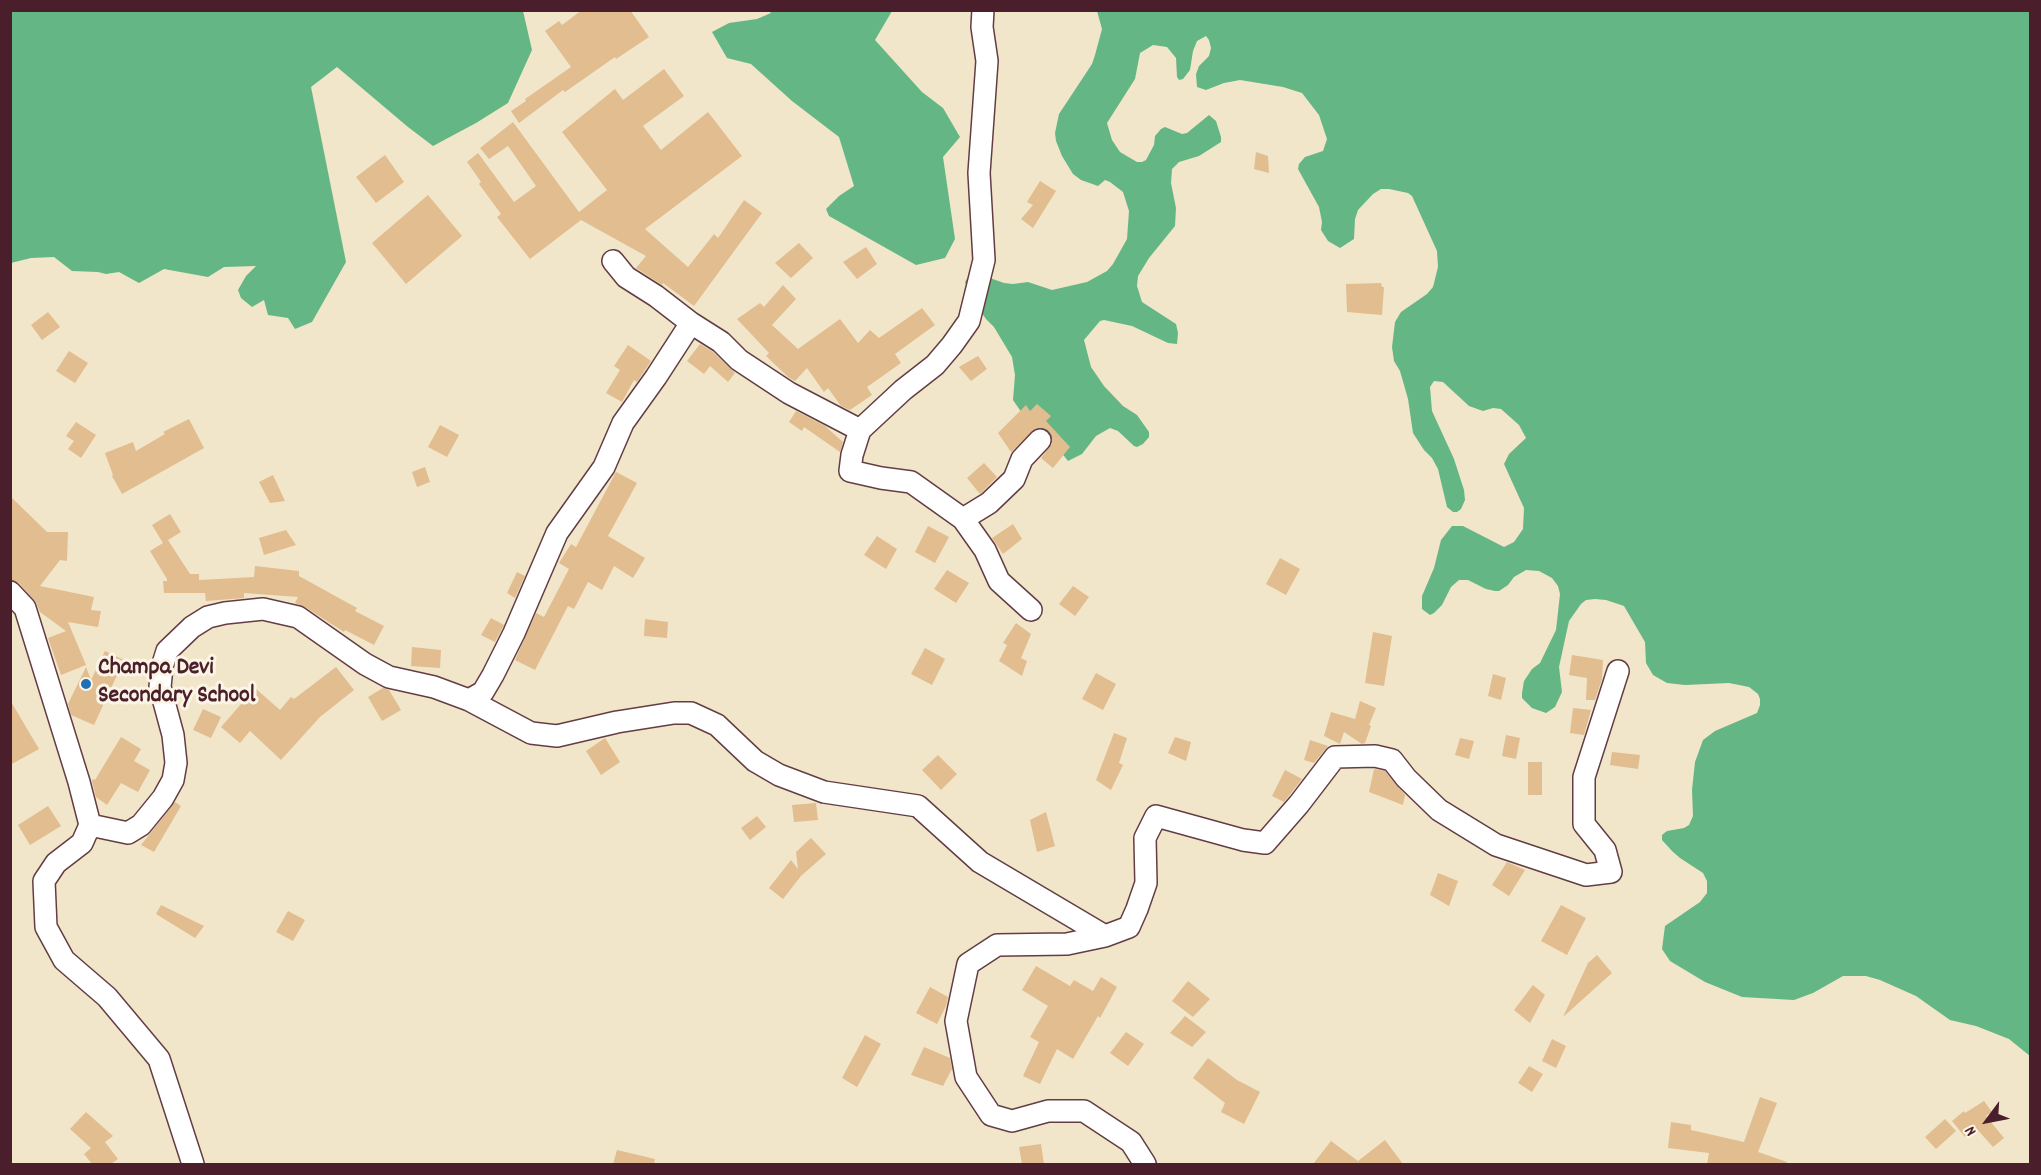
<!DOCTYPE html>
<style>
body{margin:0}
#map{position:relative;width:2041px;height:1175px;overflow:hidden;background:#f1e6ca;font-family:Dekko,sans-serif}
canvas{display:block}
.frame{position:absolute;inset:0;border:12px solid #4a1f2b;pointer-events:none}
.north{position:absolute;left:1957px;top:1091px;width:60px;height:60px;-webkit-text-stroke:4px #fcf5e5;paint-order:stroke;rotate:238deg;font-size:16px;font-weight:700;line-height:24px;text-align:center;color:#4a1f2b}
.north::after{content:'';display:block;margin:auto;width:21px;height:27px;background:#4a1f2b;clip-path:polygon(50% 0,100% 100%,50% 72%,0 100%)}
</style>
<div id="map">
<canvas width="2041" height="1175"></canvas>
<div class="frame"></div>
<div class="north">N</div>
</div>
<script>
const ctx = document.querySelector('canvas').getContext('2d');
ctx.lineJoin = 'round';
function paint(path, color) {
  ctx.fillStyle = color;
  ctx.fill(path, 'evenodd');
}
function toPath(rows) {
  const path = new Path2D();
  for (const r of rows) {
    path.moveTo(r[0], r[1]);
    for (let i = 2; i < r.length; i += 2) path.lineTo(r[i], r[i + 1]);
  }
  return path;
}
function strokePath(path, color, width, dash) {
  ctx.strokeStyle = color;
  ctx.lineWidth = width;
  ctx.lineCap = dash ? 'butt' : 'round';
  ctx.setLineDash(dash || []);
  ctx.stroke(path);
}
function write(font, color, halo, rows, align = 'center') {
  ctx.font = font + ' Dekko,sans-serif';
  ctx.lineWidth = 6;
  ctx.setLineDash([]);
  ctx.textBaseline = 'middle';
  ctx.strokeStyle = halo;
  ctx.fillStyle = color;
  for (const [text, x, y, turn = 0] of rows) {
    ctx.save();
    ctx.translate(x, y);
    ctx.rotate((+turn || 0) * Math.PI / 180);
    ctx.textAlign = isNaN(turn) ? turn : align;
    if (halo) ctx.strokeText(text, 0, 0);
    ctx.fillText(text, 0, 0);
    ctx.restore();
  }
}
paint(toPath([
 [10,11,523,11,532,50,508,103,476,123,433,146,408,127,337,67,311,87,346,262,312,322,295,329,288,318,268,315,264,300,252,307,241,298,238,290,246,276,256,266,224,267,208,277,164,269,139,283,119,272,106,274,98,272,72,271,54,257,31,258,11,263],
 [769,11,892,11,875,40,922,92,943,108,960,137,943,157,955,239,945,258,916,265,829,216,826,209,839,196,854,186,839,137,792,101,751,64,727,58,712,32,729,23,757,19,771,13],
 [1097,11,2030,11,2030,1056,2009,1039,1976,1026,1950,1020,1916,996,1880,980,1866,976,1843,976,1813,993,1794,1000,1742,997,1705,982,1670,961,1662,949,1665,926,1700,902,1707,893,1707,881,1703,873,1680,858,1672,851,1662,840,1662,835,1667,831,1684,828,1689,825,1693,816,1692,790,1695,762,1703,740,1715,731,1757,713,1760,705,1760,699,1758,694,1749,687,1729,683,1685,685,1667,683,1653,675,1646,663,1645,642,1624,606,1606,600,1595,599,1586,600,1581,604,1569,621,1559,667,1562,692,1555,707,1546,713,1532,708,1522,698,1522,693,1524,681,1532,669,1540,663,1556,630,1560,594,1558,586,1552,578,1539,571,1526,570,1514,577,1508,585,1499,591,1495,591,1486,589,1468,580,1459,580,1451,587,1442,605,1434,613,1430,615,1422,609,1422,596,1434,568,1441,540,1452,526,1463,526,1504,547,1514,542,1523,529,1524,508,1504,464,1509,454,1526,438,1519,425,1501,409,1493,408,1483,411,1469,406,1443,382,1434,381,1430,387,1432,411,1454,459,1464,490,1465,500,1461,509,1457,512,1453,512,1447,507,1438,469,1432,458,1424,450,1413,433,1408,399,1400,371,1394,361,1392,347,1395,322,1401,312,1427,294,1433,287,1438,267,1437,251,1412,196,1408,193,1389,189,1381,189,1373,194,1358,210,1355,219,1354,239,1340,248,1328,241,1321,230,1322,222,1319,207,1298,169,1299,164,1305,157,1323,151,1327,139,1319,115,1302,93,1283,87,1240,80,1224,83,1206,90,1197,87,1196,74,1199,66,1209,56,1211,48,1209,40,1206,36,1197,41,1193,51,1190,70,1183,79,1179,80,1177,77,1176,58,1167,47,1153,45,1140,53,1135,79,1107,123,1112,140,1120,152,1137,162,1142,162,1146,160,1154,145,1155,136,1161,129,1165,127,1182,134,1187,133,1209,115,1216,121,1221,137,1221,142,1199,156,1179,162,1172,169,1171,183,1176,208,1175,226,1149,258,1138,276,1137,286,1142,302,1176,324,1178,333,1177,344,1168,343,1132,326,1104,320,1100,321,1084,340,1091,367,1104,386,1123,406,1137,415,1149,432,1149,437,1143,444,1137,447,1134,446,1118,431,1110,428,1096,436,1082,454,1068,461,1047,434,1024,416,1013,400,1015,375,1012,357,994,327,986,319,970,296,965,282,970,274,976,273,1004,283,1013,284,1028,282,1052,290,1087,282,1107,271,1113,264,1127,239,1129,211,1123,192,1110,182,1105,180,1098,186,1081,180,1073,174,1062,156,1056,141,1055,133,1059,114,1092,64,1095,55,1102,29]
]), '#64b684');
paint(toPath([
 [582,10,630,10,649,37,616,59,615,57,565,92,563,90,519,123,511,111,526,101,525,99,571,67,545,31,559,21,562,25],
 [664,69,684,96,643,126,661,150,708,112,742,156,645,229,688,267,714,234,718,238,744,200,762,213,694,306,663,283,662,285,636,268,646,256,581,220,530,259,497,217,501,214,479,184,481,182,467,162,478,153,514,202,536,186,508,146,489,159,480,148,513,122,579,212,607,190,562,132,615,89,623,100],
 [1256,152,1268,156,1269,173,1254,169],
 [385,155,404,182,376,203,356,177],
 [1040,181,1056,191,1033,228,1021,219,1033,205,1027,202],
 [428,195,462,236,406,284,372,243],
 [799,243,813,258,791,278,775,263],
 [866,247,877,264,857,279,843,262],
 [1381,283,1382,287,1384,287,1382,315,1347,312,1346,284],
 [783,285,796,299,772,325,798,349,840,319,858,343,870,330,879,338,922,308,935,325,895,354,901,363,867,387,872,395,850,410,841,406,828,388,824,392,807,368,795,381,788,377,766,356,769,353,737,319,760,303,764,307],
 [48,312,60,327,42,340,31,325],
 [700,344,713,352,735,373,728,382,710,366,704,374,687,361],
 [628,345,651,361,637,382,634,380,622,402,606,393,620,370,614,366],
 [69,351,88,363,75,383,56,371],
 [978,356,987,369,971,381,959,367],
 [1037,404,1051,416,1046,421,1070,447,1053,468,1041,458,1052,444,1052,436,1048,430,1042,428,1036,428,1011,452,998,433,1026,405,1030,411],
 [796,411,825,426,843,442,840,452,804,427,802,431,789,422],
 [189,419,204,448,122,494,112,476,113,475,105,453,133,442,136,451,165,434,163,432],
 [76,422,96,435,81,458,68,449,74,441,66,436],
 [440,425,459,435,447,457,428,447],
 [984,463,997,477,980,494,967,478],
 [425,467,430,482,417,487,412,472],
 [616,472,637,483,608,536,645,558,633,578,614,566,602,590,588,582,574,609,568,606,535,670,515,660,536,613,544,617,569,569,559,563,571,544,576,547],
 [273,475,285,501,270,503,259,482],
 [10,496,47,532,68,532,67,561,60,560,40,586,94,597,91,610,101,611,98,627,68,622,86,665,61,675,48,638,66,631,40,612,36,602,19,583,10,580],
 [170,514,181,532,168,540,190,574,199,574,199,580,254,577,255,566,299,571,299,576,357,608,355,611,384,626,374,645,345,630,344,632,305,607,295,603,298,597,244,593,244,598,206,601,205,593,164,593,163,581,167,581,167,579,150,551,163,543,152,525],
 [1013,524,1022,539,1003,554,992,538],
 [928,526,949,537,935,563,915,552],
 [286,530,296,545,264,555,259,538],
 [877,536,897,549,886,569,864,555],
 [1280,558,1300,569,1286,595,1266,584],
 [947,570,969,583,956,603,934,589],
 [517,572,525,576,515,598,507,593],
 [1073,586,1089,597,1075,616,1059,604],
 [491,618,504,625,495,642,481,635],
 [645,619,668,622,667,638,644,636],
 [1016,623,1031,634,1021,658,1027,661,1022,676,999,661,1007,645,1003,643],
 [1373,632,1392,636,1384,686,1365,683],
 [412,647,441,650,440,668,411,666],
 [925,648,945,659,932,685,911,674],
 [105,651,124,660,94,725,71,715,68,704,86,667,91,680],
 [1572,655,1603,660,1602,679,1595,700,1586,700,1587,678,1569,675],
 [336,667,354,690,320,717,281,760,250,731,240,743,221,727,255,688,280,710,291,697,294,699],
 [1096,673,1116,684,1103,710,1082,699],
 [1493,674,1506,678,1501,700,1488,696],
 [383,688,389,690,401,710,382,721,368,697],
 [10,700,39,749,10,765],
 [1360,701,1376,708,1369,725,1371,726,1365,743,1362,744,1344,732,1340,744,1324,736,1331,712,1355,719],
 [1573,708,1591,710,1584,735,1570,733],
 [203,709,221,717,211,738,193,730],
 [1114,733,1127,738,1119,763,1123,765,1111,790,1096,780],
 [1506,735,1520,738,1516,759,1502,756],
 [121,737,141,749,134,761,150,770,138,792,121,783,107,805,96,797,92,781,93,779,95,780],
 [1175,737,1191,742,1186,761,1168,753],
 [605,738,620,762,601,775,586,751],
 [1460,738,1474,741,1469,759,1455,755],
 [1310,740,1328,746,1314,763,1304,760],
 [1612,752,1640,755,1638,769,1610,765],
 [938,755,957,774,941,790,922,770],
 [1528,762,1542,762,1542,795,1528,795],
 [1374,769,1385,771,1405,795,1403,805,1369,792],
 [1285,770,1302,779,1284,802,1272,796],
 [175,802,181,806,154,852,141,845],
 [816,803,818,820,794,822,792,805],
 [48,806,61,826,30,845,18,825],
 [1046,812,1055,846,1037,852,1030,820],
 [757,816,766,827,750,840,741,828],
 [811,838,826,854,801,876,783,899,769,888,791,860,798,869,796,852],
 [1507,862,1525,870,1509,896,1492,885],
 [1438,873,1458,881,1449,906,1430,895],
 [161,905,204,926,195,938,156,914],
 [1561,905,1586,918,1567,955,1541,941],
 [288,911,305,920,293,941,276,932],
 [1597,955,1612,973,1563,1017,1588,963],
 [1036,966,1070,986,1074,980,1093,991,1101,977,1117,987,1100,1018,1098,1016,1073,1059,1057,1049,1040,1084,1023,1076,1039,1042,1030,1037,1048,1006,1022,990],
 [1188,981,1210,999,1193,1017,1172,1001],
 [1533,985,1545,995,1530,1023,1514,1010],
 [930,987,948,997,946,1006,937,1024,916,1013],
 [1185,1016,1206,1032,1192,1047,1170,1033],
 [1126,1032,1144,1044,1128,1066,1110,1053],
 [865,1035,881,1044,857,1087,842,1078],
 [1552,1039,1566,1046,1556,1068,1542,1061],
 [924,1047,950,1058,952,1069,943,1086,911,1075],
 [1208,1058,1237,1080,1260,1092,1244,1124,1221,1112,1225,1103,1193,1078],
 [1529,1066,1543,1074,1532,1092,1518,1083],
 [1760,1097,1777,1103,1758,1152,1787,1162,1787,1164,1707,1164,1709,1153,1668,1148,1671,1122,1691,1125,1691,1130,1744,1142],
 [1984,1101,1992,1112,1986,1116,2004,1138,1993,1147,1976,1128,1965,1137,1952,1121,1964,1111,1965,1113],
 [86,1112,113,1136,105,1142,118,1159,111,1164,92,1164,84,1154,91,1148,70,1129],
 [1945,1119,1956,1131,1936,1149,1925,1137],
 [1385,1140,1403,1164,1313,1164,1331,1141,1358,1161],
 [1041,1144,1044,1164,1022,1164,1019,1147],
 [617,1150,655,1159,654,1164,613,1164]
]), '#e1bd90');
const street = toPath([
 [691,323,721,342,739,360,789,393,860,430,903,390,935,365,952,345,969,321,984,260,979,173,987,61,982,27,983,10],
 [860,430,852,455,850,471,881,478,911,482,963,519,985,550,999,581,1031,610],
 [963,519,989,503,1014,479,1022,459,1040,440],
 [10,592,25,608,79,782,90,825,82,843,56,863,44,881,46,927,64,960,107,997,159,1059,193,1164],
 [469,700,483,692,493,675,514,633,557,533,604,467,623,423,656,377,691,323,656,296,626,277,613,261],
 [90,825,128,833,141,825,163,798,173,780,176,763,173,735,160,687,162,667,167,651,192,627,208,617,225,613,263,609,298,617,365,664,389,677,434,687,469,700,531,733,557,736,617,722,674,713,691,713,717,725,755,761,779,775,824,792,918,806,980,862,1105,936,1067,944,997,945,968,964,956,1021,966,1077,991,1115,1012,1121,1048,1111,1084,1111,1131,1142,1145,1164],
 [1105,936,1129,927,1137,909,1146,883,1145,838,1156,816,1243,840,1265,843,1299,804,1335,757,1375,756,1392,760,1406,778,1439,810,1496,845,1586,875,1611,872,1605,850,1584,824,1584,777,1618,671]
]);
strokePath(street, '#633d43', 24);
strokePath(street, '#fff', 21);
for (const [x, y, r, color] of [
 [86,684,6,"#1f6fb2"]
]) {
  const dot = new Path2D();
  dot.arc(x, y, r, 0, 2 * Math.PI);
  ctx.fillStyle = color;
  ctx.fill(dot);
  strokePath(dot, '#fcf5e5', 2);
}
write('bold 24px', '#4a1f2b', '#fcf5e5', [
 ["Champa Devi",98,670],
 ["Secondary School",98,698]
], 'left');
</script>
